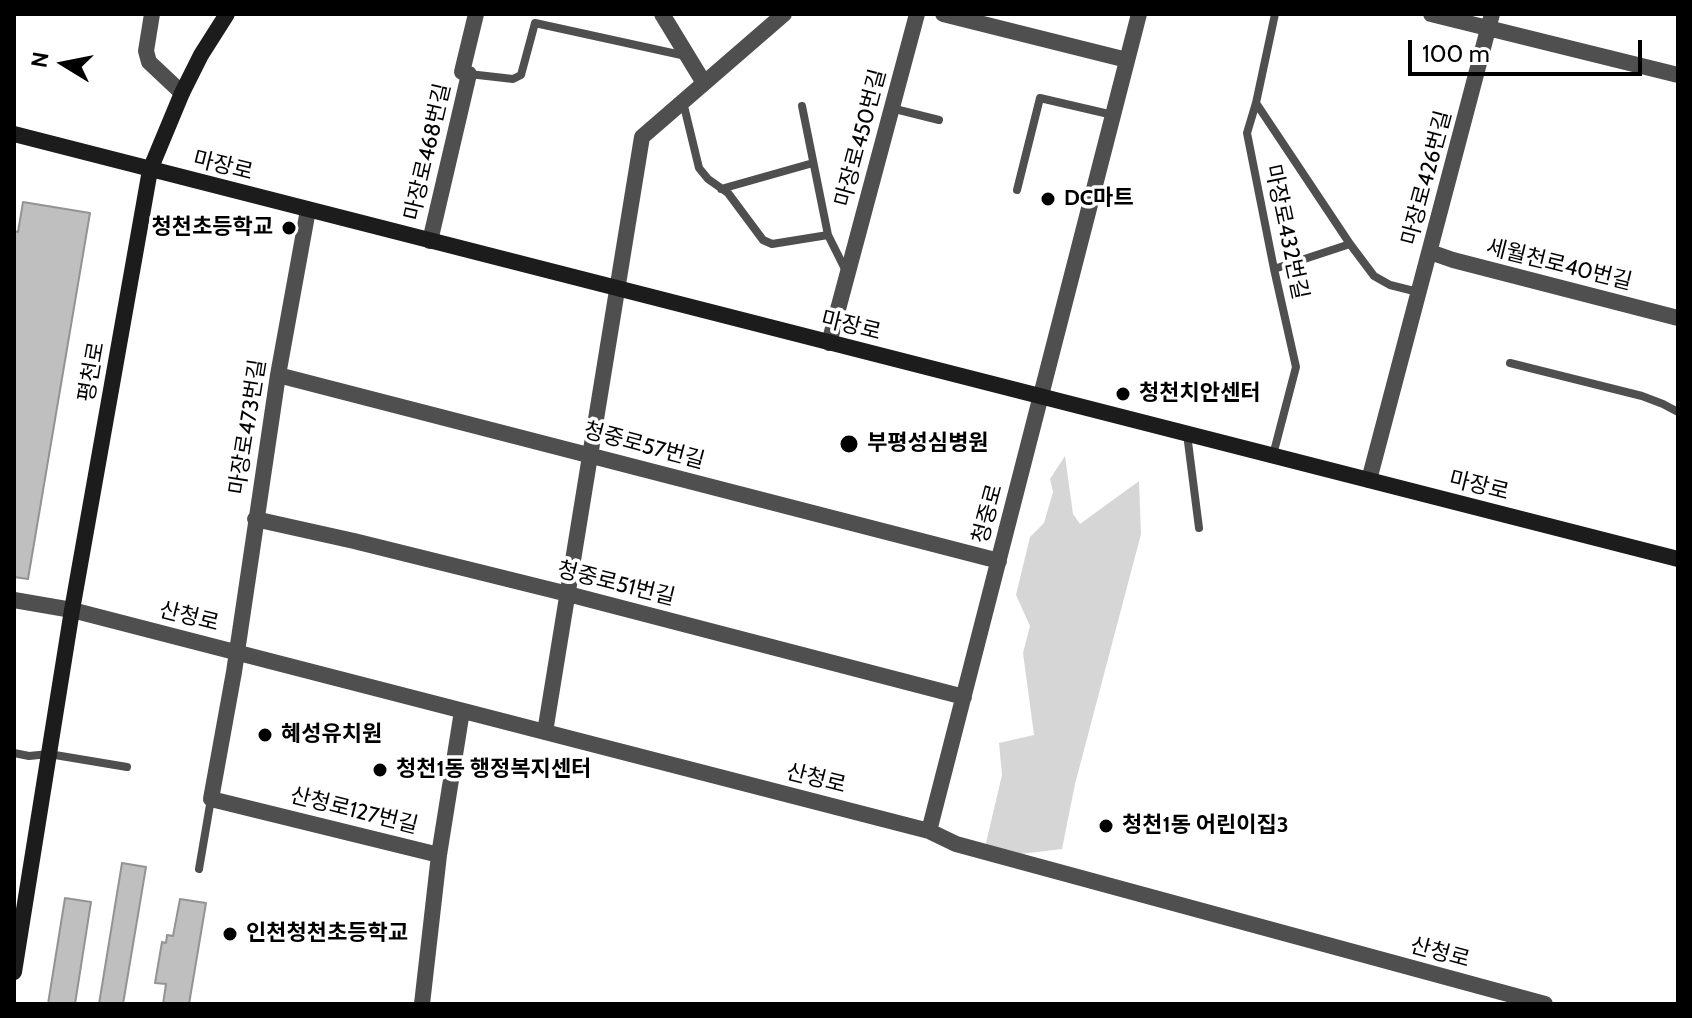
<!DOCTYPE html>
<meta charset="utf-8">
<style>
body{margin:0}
#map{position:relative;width:1692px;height:1018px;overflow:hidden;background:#fff;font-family:Cabin,sans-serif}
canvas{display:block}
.frame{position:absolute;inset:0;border:16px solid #000;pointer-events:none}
.north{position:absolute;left:24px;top:24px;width:80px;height:80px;-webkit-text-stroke:6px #fff;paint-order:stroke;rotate:280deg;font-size:22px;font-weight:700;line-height:32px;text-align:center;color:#000}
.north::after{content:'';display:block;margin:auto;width:28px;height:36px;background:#000;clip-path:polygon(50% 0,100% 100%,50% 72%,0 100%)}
.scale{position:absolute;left:1408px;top:40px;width:234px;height:36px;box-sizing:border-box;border:4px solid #000;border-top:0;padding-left:10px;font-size:24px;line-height:28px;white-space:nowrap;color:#000;-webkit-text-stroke:6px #fff;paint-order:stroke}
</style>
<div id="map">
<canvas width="1692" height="1018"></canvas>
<div class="frame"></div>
<div class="north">N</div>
<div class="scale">100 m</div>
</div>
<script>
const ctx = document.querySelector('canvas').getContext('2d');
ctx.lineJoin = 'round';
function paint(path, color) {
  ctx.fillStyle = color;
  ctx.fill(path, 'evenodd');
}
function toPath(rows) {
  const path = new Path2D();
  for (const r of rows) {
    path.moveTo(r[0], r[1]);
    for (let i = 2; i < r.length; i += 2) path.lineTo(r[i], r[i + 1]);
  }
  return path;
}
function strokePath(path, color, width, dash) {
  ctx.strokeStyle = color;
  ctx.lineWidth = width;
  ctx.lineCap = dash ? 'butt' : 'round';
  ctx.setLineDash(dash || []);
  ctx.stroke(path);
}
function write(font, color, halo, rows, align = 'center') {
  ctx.font = font + ' Cabin,"Noto Sans KR",sans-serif';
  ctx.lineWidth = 7;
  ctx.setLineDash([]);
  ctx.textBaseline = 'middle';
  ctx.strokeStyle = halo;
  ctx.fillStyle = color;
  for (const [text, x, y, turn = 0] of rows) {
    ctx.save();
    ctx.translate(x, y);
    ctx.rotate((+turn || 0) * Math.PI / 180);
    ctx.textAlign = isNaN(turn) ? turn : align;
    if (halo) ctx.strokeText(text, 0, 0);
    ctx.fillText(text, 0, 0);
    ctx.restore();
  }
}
paint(toPath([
 [1065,456,1073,514,1080,524,1139,481,1141,534,1075,784,1062,849,1012,855,985,847,1002,775,999,743,1034,735,1023,653,1030,626,1016,595,1030,537,1044,523,1053,492,1050,479]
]), '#d6d6d6');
const building = toPath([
 [23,202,90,213,28,579,14,577,14,231,18,232,23,202],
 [122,863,146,867,123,1004,99,1004,122,863],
 [65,898,91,902,75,1004,48,1004,65,898],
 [180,899,206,903,189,1004,163,1004,166,984,155,983,162,942,166,943,167,935,173,936,180,899]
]);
paint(building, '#bfbfbf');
strokePath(building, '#939393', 2);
strokePath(toPath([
 [469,74,513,79,521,75,535,23,686,56],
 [683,102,699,168,708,179,728,193,763,240,772,244,828,235],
 [1256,103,1350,244,1374,276,1390,285,1418,292],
 [802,106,828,235,847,273],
 [891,108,939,120],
 [721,189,813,163],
 [1017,190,1040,98,1113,115],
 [1274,269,1350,244],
 [1510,363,1642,396,1663,404,1678,412],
 [1187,434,1199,528],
 [1273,455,1296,367,1274,269,1247,133,1256,103,1275,14],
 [14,753,29,756,49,754,127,767],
 [199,869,211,799]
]), '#4f4f4f', 8);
strokePath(toPath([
 [152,14,146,51,149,62,182,93],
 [662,14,704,83],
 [943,14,1127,60],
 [1431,14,1678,75],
 [308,210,278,375,234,672,211,799,439,855],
 [430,241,469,74,462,72,476,14],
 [1430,252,1453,260,1678,318],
 [829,343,917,14],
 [278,375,999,561],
 [1369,480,1492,14],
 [255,519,354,541,568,594,964,697],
 [14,600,72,610,929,831,956,844,1545,1004],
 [545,732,642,137,784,14],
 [929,831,1139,14],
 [422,1004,439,855,462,711]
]), '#4f4f4f', 16);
strokePath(toPath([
 [14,134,1678,559],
 [14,972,72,610,150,170,182,93,201,55,227,14]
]), '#1c1c1c', 16);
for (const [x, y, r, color] of [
 [1048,199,8,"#000"],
 [289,228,8,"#000"],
 [1123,394,8,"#000"],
 [849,444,10,"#000"],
 [265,735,8,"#000"],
 [380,770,8,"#000"],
 [1106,826,8,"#000"],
 [230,934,8,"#000"]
]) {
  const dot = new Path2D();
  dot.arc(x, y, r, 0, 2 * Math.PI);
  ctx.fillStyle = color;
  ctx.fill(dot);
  strokePath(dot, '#fff', 3);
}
write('22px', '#000', '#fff', [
 ["마장로450번길",861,138,-75],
 ["마장로468번길",428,152,-77],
 ["마장로",223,166,14],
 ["마장로426번길",1427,178,-75],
 ["마장로432번길",1286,232,78],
 ["세월천로40번길",1559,265,14],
 ["마장로",851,326,14],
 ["평천로",92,372,-80],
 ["마장로473번길",248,427,-81],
 ["청중로57번길",644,446,15],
 ["마장로",1479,486,14],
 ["청중로",988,514,-75],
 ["청중로51번길",616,584,14],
 ["산청로",189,617,14],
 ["산청로",816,779,14],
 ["산청로127번길",354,811,14],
 ["산청로",1440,953,15]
]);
write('bold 22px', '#000', '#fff', [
 ["DC마트",1064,199],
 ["청천초등학교",273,228,"right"],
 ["청천치안센터",1139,394],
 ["부평성심병원",867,444],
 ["혜성유치원",281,735],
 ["청천1동 행정복지센터",396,770],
 ["청천1동 어린이집3",1122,826],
 ["인천청천초등학교",246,934]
], 'left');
</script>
